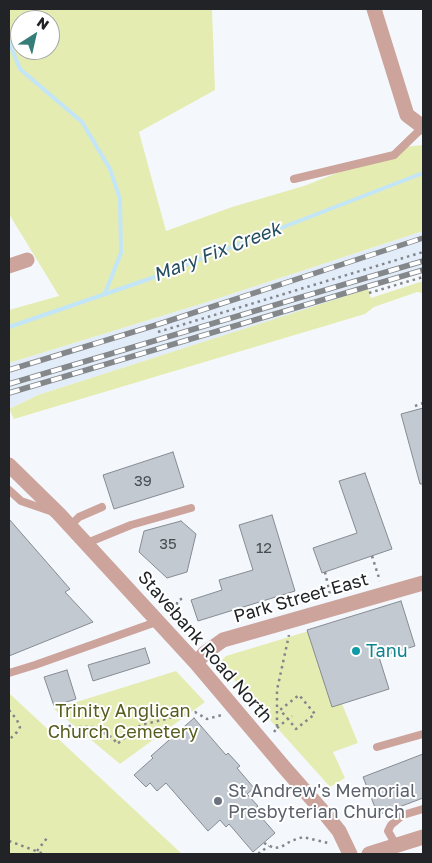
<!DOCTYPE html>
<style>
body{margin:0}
#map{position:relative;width:432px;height:863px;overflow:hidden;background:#f4f8fd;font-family:"Golos Text",sans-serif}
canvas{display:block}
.frame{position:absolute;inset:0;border:10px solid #212326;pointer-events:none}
.north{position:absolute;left:10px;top:10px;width:50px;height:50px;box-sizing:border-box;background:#fff;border:1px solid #a6a7a8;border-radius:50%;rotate:35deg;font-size:14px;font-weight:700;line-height:20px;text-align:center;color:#212326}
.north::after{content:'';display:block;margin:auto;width:18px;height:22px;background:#357d78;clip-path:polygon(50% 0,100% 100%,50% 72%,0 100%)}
</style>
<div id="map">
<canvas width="432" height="863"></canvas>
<div class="frame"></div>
<div class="north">N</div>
</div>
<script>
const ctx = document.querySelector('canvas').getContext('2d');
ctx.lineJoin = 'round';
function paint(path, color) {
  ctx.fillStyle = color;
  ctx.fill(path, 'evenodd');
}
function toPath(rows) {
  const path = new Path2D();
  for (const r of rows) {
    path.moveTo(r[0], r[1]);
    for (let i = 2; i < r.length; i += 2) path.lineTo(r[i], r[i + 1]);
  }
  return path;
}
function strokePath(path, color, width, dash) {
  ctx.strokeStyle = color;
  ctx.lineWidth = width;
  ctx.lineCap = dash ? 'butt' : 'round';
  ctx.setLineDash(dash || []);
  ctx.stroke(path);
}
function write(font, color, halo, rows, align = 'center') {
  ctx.font = font + ' "Golos Text",sans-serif';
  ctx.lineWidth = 4;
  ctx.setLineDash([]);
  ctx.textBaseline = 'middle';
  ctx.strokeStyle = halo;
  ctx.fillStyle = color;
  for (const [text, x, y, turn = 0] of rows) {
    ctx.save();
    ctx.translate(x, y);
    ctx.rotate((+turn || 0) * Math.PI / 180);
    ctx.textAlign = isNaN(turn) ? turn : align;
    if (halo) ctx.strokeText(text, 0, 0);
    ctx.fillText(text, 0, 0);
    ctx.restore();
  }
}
paint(toPath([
 [423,231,423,272,38,395,9,409,9,363,204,303]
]), '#e3edf9');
paint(toPath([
 [9,9,212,9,215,90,139,132,166,231,232,207,304,186,403,147,423,145,423,231,204,303,9,363,9,310,59,296,9,214],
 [20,20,50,20,50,50,20,50],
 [423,281,423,293,417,292,374,307,365,314,14,419,9,409,38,395,368,289,371,298],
 [312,630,358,743,333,752,345,778,330,787,219,663,226,656],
 [176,671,205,702,120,764,54,709],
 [9,694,10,694,182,854,9,854]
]), '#e5ecb1');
strokePath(toPath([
 [9,42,20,69,82,122,110,169,120,199,121,253,105,293],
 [9,327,149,279,423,173]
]), '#c3e5f8', 4);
const building = toPath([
 [423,408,423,484,420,484,401,414,423,408],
 [173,452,184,487,114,509,103,475,173,452],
 [365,473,392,549,322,573,313,548,357,533,339,481,365,473],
 [272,515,295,591,198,621,191,600,222,590,219,580,253,570,239,525,272,515],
 [9,519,70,589,65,592,93,622,9,656,9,519],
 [181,521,196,534,187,572,167,578,139,552,144,531,181,521],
 [401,601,415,646,379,657,389,689,332,707,307,630,401,601],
 [145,648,150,663,93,681,88,665,145,648],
 [67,670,76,699,54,706,44,677,67,670],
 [194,718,226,755,228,753,240,766,237,768,254,788,247,794,258,806,254,809,275,833,253,852,229,824,226,827,220,820,208,831,166,783,157,791,150,783,146,787,134,775,153,758,151,756,194,718],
 [423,754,423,798,378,815,363,777,423,754]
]);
paint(building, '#c2c9d1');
strokePath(building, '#858b93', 1);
strokePath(toPath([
 [369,293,423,277],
 [158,332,423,252],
 [415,406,423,403],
 [372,556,380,581],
 [325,572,330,595],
 [173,617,178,600,185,598],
 [9,710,17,720,20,727,17,732,9,740],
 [69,725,73,730,79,727,93,727,113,738,117,744,141,725,195,712,207,719,222,715],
 [277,728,288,719,296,729,315,714,299,695,280,710,288,719,292,716],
 [274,732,277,728,277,690,289,635],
 [9,841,44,854],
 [264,843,274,848,281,847,291,841,303,837,328,843],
 [37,851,47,838],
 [260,854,259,853,269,846]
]), '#83868a', 2.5, [2.5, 4]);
strokePath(toPath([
 [294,179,394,155,423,127],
 [9,490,21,501,53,512],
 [70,526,79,517,102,507],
 [87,543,131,525,191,508],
 [9,673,35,665,159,621],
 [377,747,423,734],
 [396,845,388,831,391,825,403,815,423,809]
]), '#cca49c', 8);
strokePath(toPath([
 [374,9,407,115,423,127],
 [9,266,27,260],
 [9,465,59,514,196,663,283,766,326,815,339,831,350,854],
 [196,663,205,653,223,640,423,583],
 [369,854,423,837]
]), '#cca49c', 15);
const rail = toPath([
 [9,370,156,325,423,238],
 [9,384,423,261],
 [9,393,423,270]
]);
strokePath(rail, '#85888b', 5.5);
strokePath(rail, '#fff', 4, [11]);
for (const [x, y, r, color] of [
 [356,651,5,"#0f9aa8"],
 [218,801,5,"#6b7280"]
]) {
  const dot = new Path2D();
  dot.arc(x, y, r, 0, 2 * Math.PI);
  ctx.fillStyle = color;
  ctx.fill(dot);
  strokePath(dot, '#fff', 2);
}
write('15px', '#494c51', null, [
 ["39",143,481],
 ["35",168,544],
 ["12",264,548]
]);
write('18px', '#212326', '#fff', [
 ["Park Street East",301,598,-16],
 ["Stavebank Road North",205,647,49]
]);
write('18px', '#0d838f', '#fff', [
 ["Tanu",366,651]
], 'left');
write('18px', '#575d1f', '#fff', [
 ["Trinity Anglican",123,711],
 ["Church Cemetery",123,732]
]);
write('18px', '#5b616d', '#fff', [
 ["St Andrew's Memorial",228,791],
 ["Presbyterian Church",228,812]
], 'left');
write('italic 19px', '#254d60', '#fff', [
 ["Mary Fix Creek",217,252,-21]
]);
</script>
